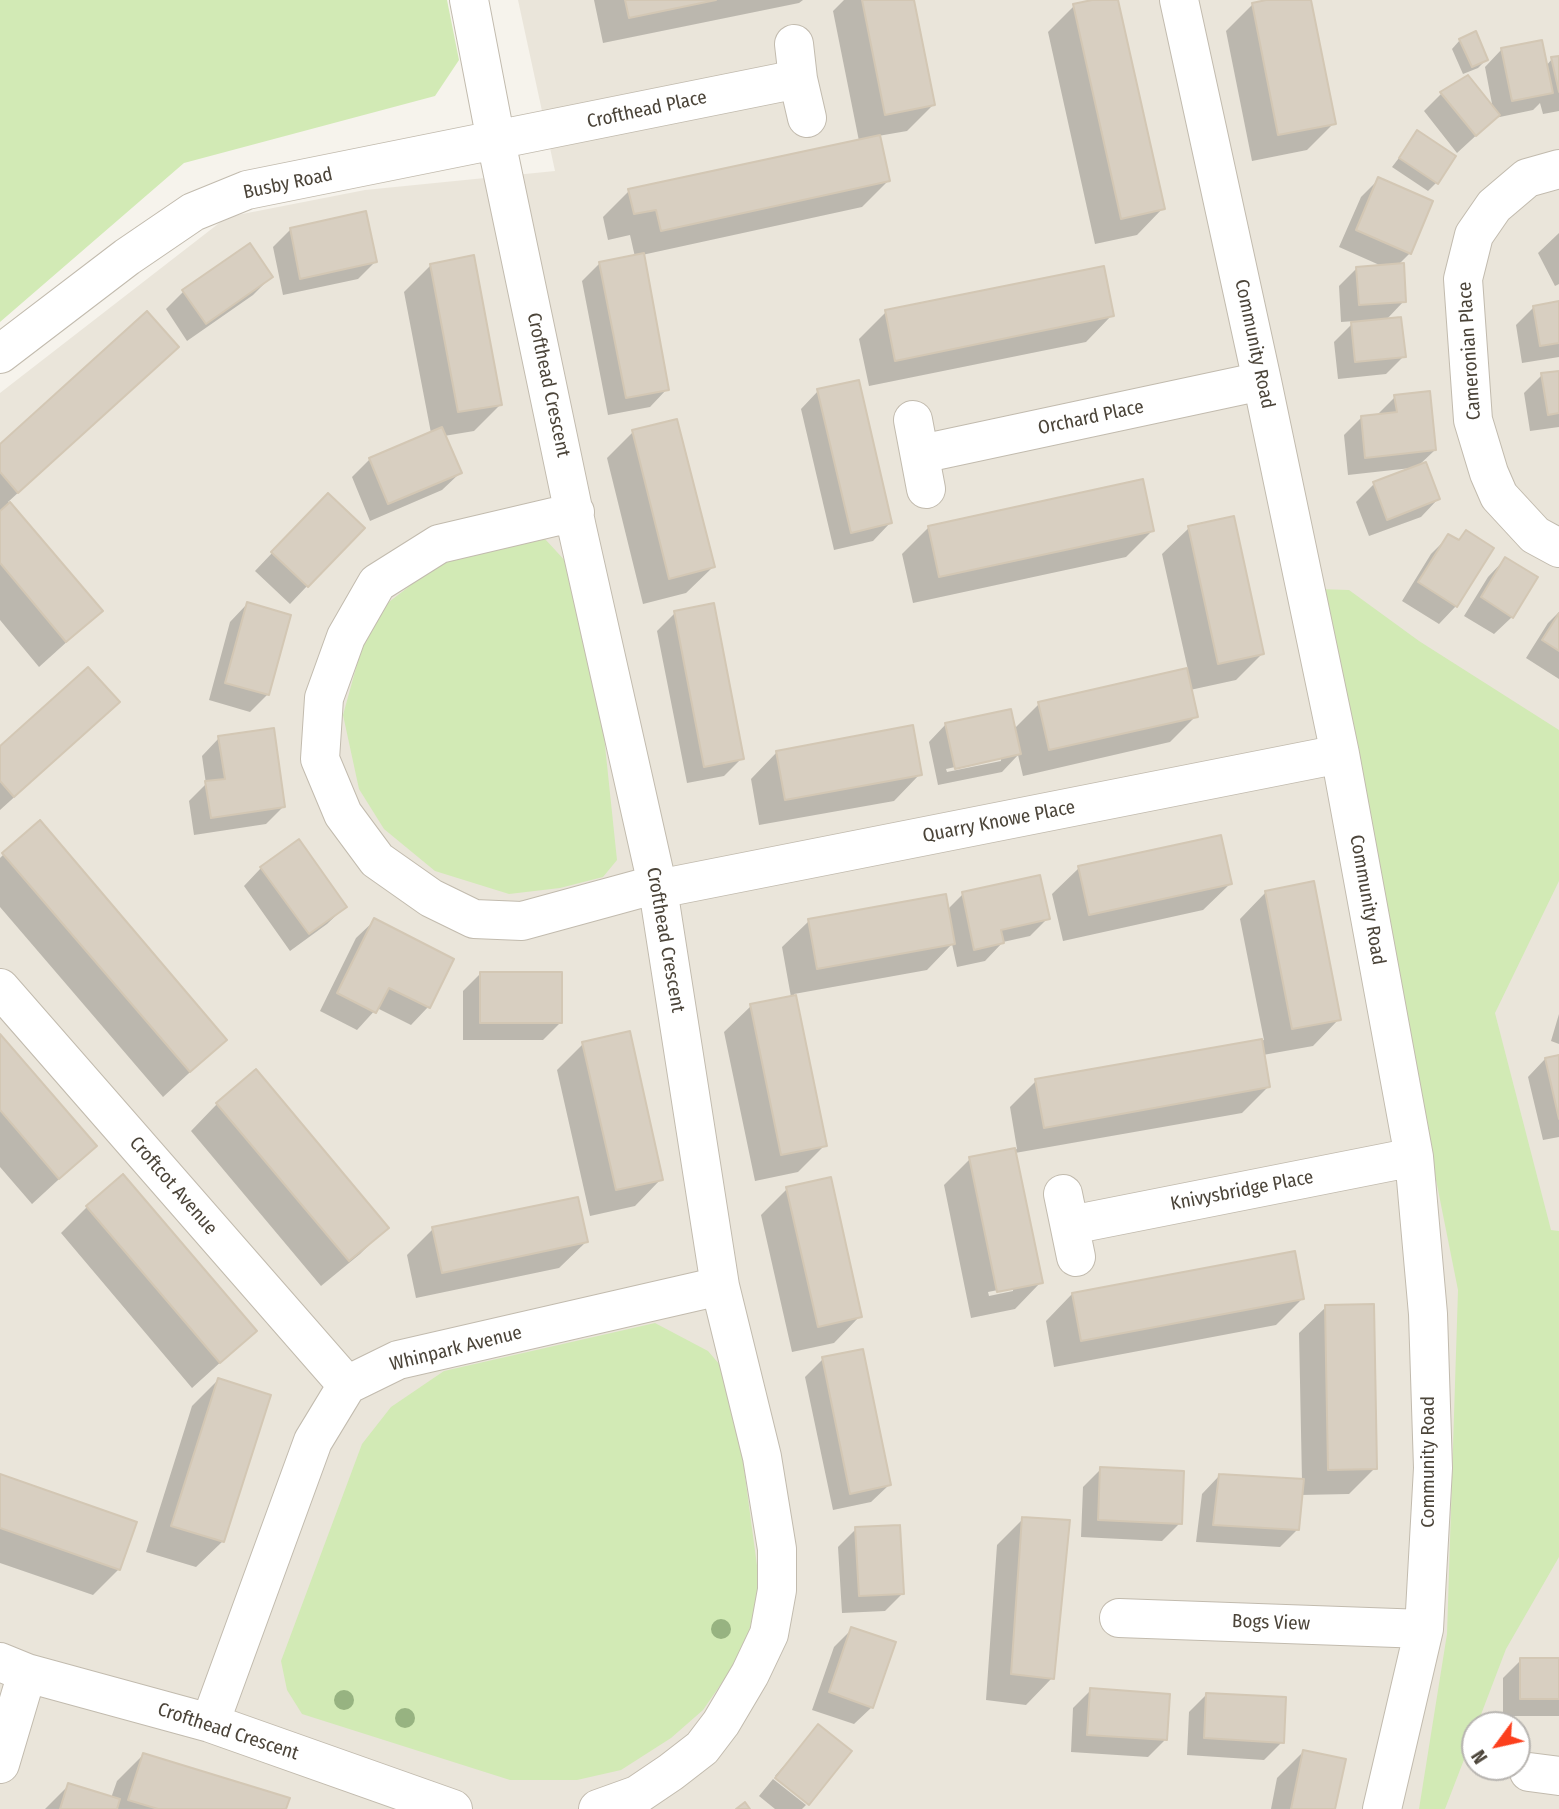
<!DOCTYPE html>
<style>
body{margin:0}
#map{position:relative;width:1559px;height:1809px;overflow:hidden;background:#f6f3ec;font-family:"Fira Sans Condensed",sans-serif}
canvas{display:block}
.north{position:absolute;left:1461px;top:1711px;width:70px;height:70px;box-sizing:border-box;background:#fff;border:2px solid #b7b4b0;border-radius:50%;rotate:237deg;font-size:19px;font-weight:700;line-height:28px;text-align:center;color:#4b4439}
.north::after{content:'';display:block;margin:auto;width:24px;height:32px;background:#fc3f1d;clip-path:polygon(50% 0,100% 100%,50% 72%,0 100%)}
</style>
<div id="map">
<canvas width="1559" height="1809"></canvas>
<div class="north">N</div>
</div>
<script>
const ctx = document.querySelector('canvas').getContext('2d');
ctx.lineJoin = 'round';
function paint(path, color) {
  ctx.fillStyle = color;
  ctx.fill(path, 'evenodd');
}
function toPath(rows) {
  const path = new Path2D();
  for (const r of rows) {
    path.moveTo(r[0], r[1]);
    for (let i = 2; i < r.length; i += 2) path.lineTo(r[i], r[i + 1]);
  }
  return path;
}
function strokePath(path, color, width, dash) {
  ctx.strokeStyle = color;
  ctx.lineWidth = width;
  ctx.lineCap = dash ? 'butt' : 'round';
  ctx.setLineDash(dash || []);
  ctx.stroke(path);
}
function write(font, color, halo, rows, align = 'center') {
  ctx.font = font + ' "Fira Sans Condensed",sans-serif';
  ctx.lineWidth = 7;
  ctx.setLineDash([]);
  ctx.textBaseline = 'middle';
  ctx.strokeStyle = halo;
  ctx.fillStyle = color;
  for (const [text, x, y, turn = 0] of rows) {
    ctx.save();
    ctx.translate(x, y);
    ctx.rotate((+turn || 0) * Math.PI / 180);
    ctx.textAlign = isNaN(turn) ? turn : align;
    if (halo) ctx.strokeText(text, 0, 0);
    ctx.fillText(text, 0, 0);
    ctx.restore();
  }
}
paint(toPath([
 [518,0,1559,0,1559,1809,0,1809,0,393,227,217,365,190,555,171],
 [1475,1725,1517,1725,1517,1767,1475,1767]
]), '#eae5da');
paint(toPath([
 [0,0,447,0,459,60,435,96,184,163,0,322],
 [545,539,568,564,604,736,617,860,603,877,560,888,509,894,435,871,384,829,359,789,343,715,361,650,385,605,441,562,493,546],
 [1318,589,1349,590,1419,641,1559,730,1559,881,1495,1013,1551,1230,1559,1231,1559,1557,1506,1649,1477,1725,1475,1725,1475,1731,1445,1809,1419,1809,1447,1634,1458,1290],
 [655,1323,708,1351,732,1379,760,1588,744,1651,703,1710,671,1738,621,1770,577,1780,510,1780,302,1714,287,1690,281,1661,362,1444,391,1407,444,1371]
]), '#d2eab5');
paint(toPath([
 [594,0,803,0,799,3,603,43],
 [844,0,912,0,933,105,907,131,878,136,888,181,862,207,642,255,667,389,650,407,608,415,582,281,600,263,635,257,630,235,608,240,603,217,629,191,859,141,833,11],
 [1101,0,1116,0,1163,208,1137,235,1095,244,1048,32,1074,6],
 [1275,0,1309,0,1334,123,1307,150,1252,161,1226,31,1252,5],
 [1460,40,1486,60,1478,68,1463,74,1452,49],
 [1502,49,1546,66,1552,59,1559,58,1559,111,1543,114,1540,103,1533,110,1495,118,1457,153,1424,111,1441,94,1493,109,1485,67],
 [1418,133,1436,183,1428,191,1392,167],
 [1379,179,1410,253,1397,266,1404,301,1385,321,1404,356,1386,374,1338,379,1334,342,1355,321,1341,322,1339,286,1357,268,1384,267,1339,247,1361,197],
 [291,229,375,262,358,279,283,295,273,247],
 [1559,233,1559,284,1555,286,1538,253],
 [249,246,271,277,253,295,187,341,166,309,183,292],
 [431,265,501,404,474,431,444,436,460,473,442,490,370,521,352,477,370,459,431,433,404,292],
 [1559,303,1559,357,1522,363,1516,325,1534,307],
 [886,312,1112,315,1086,342,869,386,859,339],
 [177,347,8,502,101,611,39,667,0,620,0,446],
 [1559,372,1559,427,1530,431,1524,393,1542,375],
 [818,391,890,523,873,541,834,550,801,409],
 [1395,397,1435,450,1417,467,1438,499,1421,517,1369,536,1356,502,1374,484,1411,468,1348,475,1344,435,1362,417,1378,414],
 [633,432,713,567,686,593,643,604,607,458],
 [310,513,362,528,290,604,255,571],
 [929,527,1152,531,1126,557,913,603,902,554],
 [1189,528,1262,654,1236,680,1190,690,1196,716,1170,742,1023,776,1018,755,1002,772,938,785,929,742,946,724,1014,729,1039,704,1188,670,1162,554],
 [1001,757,1001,761,947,772,946,769],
 [1466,532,1456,606,1439,624,1402,601,1431,554,1449,536,1457,541],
 [1505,559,1512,617,1494,634,1464,616,1488,577],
 [247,604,268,694,250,712,209,700,230,622],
 [1559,612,1559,679,1526,658,1548,623],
 [675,613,742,758,724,776,687,783,657,631],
 [117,702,91,728,0,810,0,749],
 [219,738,284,806,266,824,194,835,189,801,206,784,202,756],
 [777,752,920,774,894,801,759,825,751,779],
 [4,854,225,1040,163,1097,0,907,0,858],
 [261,868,345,907,327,924,290,951,244,886],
 [1079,868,1230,884,1203,910,1063,941,1052,894],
 [1266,892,1339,1019,1313,1046,1263,1055,1269,1086,1242,1113,1015,1153,1041,1282,1015,1309,971,1318,944,1185,970,1159,1017,1149,1010,1107,1036,1081,1264,1040,1240,919],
 [1013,1287,1013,1291,989,1296,988,1292],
 [963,894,1048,918,1030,936,1003,942,985,961,957,967,952,944,927,970,794,994,825,1145,798,1172,755,1181,724,1032,751,1006,791,997,782,947,809,921,947,910],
 [374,921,428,1007,411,1025,377,1008,357,1030,320,1011,356,938],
 [481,973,561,1022,543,1040,463,1040,463,991],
 [1559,1014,1559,1044,1551,1041],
 [0,1036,95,1146,32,1204,0,1167],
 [583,1044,661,1179,635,1206,590,1216,557,1070],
 [1559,1056,1559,1137,1543,1140,1528,1077,1545,1059],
 [256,1072,386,1228,360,1254,321,1286,191,1131,217,1104],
 [787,1189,860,1316,834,1343,792,1352,761,1215],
 [87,1207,255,1331,192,1388,61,1233],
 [433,1229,586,1242,559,1268,416,1298,407,1255],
 [1072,1294,1302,1299,1276,1325,1054,1367,1046,1321],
 [1326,1307,1375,1468,1349,1494,1300,1495,1297,1530,1280,1547,1196,1542,1202,1494,1219,1476,1302,1481,1299,1333],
 [823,1359,889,1485,871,1502,833,1510,805,1377],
 [218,1380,223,1541,196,1567,146,1552,192,1406],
 [1101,1469,1180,1523,1162,1541,1081,1537,1083,1487],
 [0,1476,119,1569,93,1595,0,1563],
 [1023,1519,1052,1678,1026,1705,986,1700,997,1545],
 [856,1529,903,1593,885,1611,842,1613,838,1547],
 [852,1629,872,1707,854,1724,812,1710,834,1647],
 [1521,1660,1559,1660,1559,1716,1503,1716,1503,1678],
 [1091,1690,1166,1739,1148,1757,1071,1752,1073,1708],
 [1207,1694,1282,1742,1264,1760,1187,1755,1189,1712],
 [818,1727,808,1803,775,1776],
 [1303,1752,1333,1809,1271,1809,1277,1778],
 [143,1755,285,1809,45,1809,69,1785,111,1798,117,1781],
 [773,1779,806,1805,802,1809,775,1809,759,1796]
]), '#0003');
const building = toPath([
 [625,0,716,0,629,18,625,0],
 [862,0,914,0,935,105,885,115,862,0],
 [1092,0,1118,0,1165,209,1121,219,1073,4,1092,0],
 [1266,0,1311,0,1336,124,1278,135,1252,3,1266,0],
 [1476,31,1488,60,1472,67,1459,39,1476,31],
 [1542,40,1553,93,1512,101,1501,48,1542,40],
 [1559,56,1559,92,1551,57,1559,56],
 [1468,75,1500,115,1476,136,1440,92,1468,75],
 [1417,130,1456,156,1438,184,1399,158,1417,130],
 [880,135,890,181,661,231,656,210,634,214,628,189,880,135],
 [1378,177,1433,201,1411,254,1356,230,1378,177],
 [366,211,377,262,300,279,290,228,366,211],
 [250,243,273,277,206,324,182,290,250,243],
 [644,253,669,390,626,398,599,262,644,253],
 [474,255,502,405,458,412,430,264,474,255],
 [1404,263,1406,302,1359,305,1356,267,1404,263],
 [1104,266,1114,316,895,361,885,310,1104,266],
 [1559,301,1559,343,1540,346,1533,306,1559,301],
 [147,311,179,347,18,493,0,472,0,444,147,311],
 [1401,317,1406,357,1355,362,1351,322,1401,317],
 [1559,371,1559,413,1548,415,1541,373,1559,371],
 [859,380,892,523,851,533,817,389,859,380],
 [1430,391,1436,450,1365,458,1361,416,1397,412,1394,395,1430,391],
 [677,419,715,567,669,579,632,430,677,419],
 [442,427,462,473,388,504,369,458,442,427],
 [1426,462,1440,499,1387,520,1373,482,1426,462],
 [1143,479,1154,531,939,577,928,526,1143,479],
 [328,493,365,528,308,587,271,552,328,493],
 [10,502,103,611,66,642,0,563,0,511,10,502],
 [1234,516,1264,654,1218,664,1188,526,1234,516],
 [1466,530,1494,548,1457,607,1418,582,1448,534,1459,540,1466,530],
 [1505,557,1538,577,1513,618,1481,597,1505,557],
 [247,602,291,615,269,695,225,683,247,602],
 [714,603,744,759,704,767,674,611,714,603],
 [1559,613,1559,651,1542,640,1559,613],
 [88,667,120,702,14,797,0,781,0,746,88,667],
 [1187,668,1198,717,1049,750,1038,702,1187,668],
 [1011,709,1021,754,955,769,945,723,1011,709],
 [913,725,922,775,785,800,776,751,913,725],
 [274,728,285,807,211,818,205,781,225,779,218,736,274,728],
 [40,820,227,1040,190,1072,2,853,40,820],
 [1221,835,1232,884,1089,915,1078,866,1221,835],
 [299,839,347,907,309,934,260,867,299,839],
 [1040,875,1050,919,1001,930,1004,943,974,950,962,892,1040,875],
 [1314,881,1341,1020,1292,1029,1265,891,1314,881],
 [946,894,955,944,817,969,808,919,946,894],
 [374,918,454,959,430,1008,389,988,376,1013,337,993,374,918],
 [480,972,562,972,562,1023,480,1023,480,972],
 [796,995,827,1146,781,1155,750,1004,796,995],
 [630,1031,663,1180,616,1190,582,1042,630,1031],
 [0,1034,97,1146,59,1179,0,1110,0,1034],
 [1262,1039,1270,1087,1044,1128,1035,1079,1262,1039],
 [1559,1055,1559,1119,1545,1058,1559,1055],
 [256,1069,389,1228,349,1261,216,1103,256,1069],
 [1015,1148,1043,1283,997,1292,969,1157,1015,1148],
 [123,1174,257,1331,220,1363,86,1206,123,1174],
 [831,1177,862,1317,818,1327,786,1187,831,1177],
 [578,1197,588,1242,442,1273,432,1227,578,1197],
 [1295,1251,1304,1299,1081,1341,1072,1293,1295,1251],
 [1374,1304,1377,1469,1328,1470,1325,1305,1374,1304],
 [863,1349,891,1485,850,1494,822,1357,863,1349],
 [218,1378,271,1395,224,1542,171,1526,218,1378],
 [1100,1467,1184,1471,1182,1524,1098,1520,1100,1467],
 [0,1474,137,1522,120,1570,0,1528,0,1474],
 [1219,1474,1304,1479,1299,1530,1213,1525,1219,1474],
 [1022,1517,1070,1520,1054,1679,1011,1674,1022,1517],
 [900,1525,904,1594,859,1596,855,1527,900,1525],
 [851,1627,896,1642,873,1708,829,1692,851,1627],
 [1520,1658,1559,1658,1559,1699,1520,1699,1520,1658],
 [1090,1688,1170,1694,1167,1740,1087,1735,1090,1688],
 [1206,1693,1286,1697,1284,1743,1204,1738,1206,1693],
 [818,1724,852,1751,809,1805,775,1778,818,1724],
 [1303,1750,1346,1759,1335,1809,1291,1809,1303,1750],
 [143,1753,290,1798,286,1809,158,1809,128,1800,143,1753],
 [68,1783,120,1799,117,1809,60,1809,68,1783],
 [745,1802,750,1809,736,1809,745,1802]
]);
paint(building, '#d8cfc1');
strokePath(building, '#d3c7b4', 2);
const minor = toPath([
 [469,0,496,141,577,528,658,889,720,1286,762,1457,777,1549,777,1590,769,1634,750,1674,721,1723,702,1748,671,1772,637,1795,598,1809],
 [1179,0,1262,381,1340,754,1414,1157,1428,1314,1433,1468,1424,1629,1382,1809],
 [794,44,798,79,807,118],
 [1559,169,1527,178,1494,206,1474,235,1463,279,1473,420,1489,473,1499,496,1535,535,1559,548],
 [0,354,127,257,193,212,247,190,798,79],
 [913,420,926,489],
 [921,454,1262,381],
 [575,512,439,544,377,583,346,637,324,698,320,759,343,814,377,860,431,898,474,919,522,921,639,889,658,889,1340,754],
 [0,988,347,1385],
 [1063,1194,1076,1257],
 [1071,1225,1414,1157],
 [1119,1618,1424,1629],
 [0,1662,27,1673,210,1723,453,1809],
 [210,1723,313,1441,347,1385,398,1360,720,1286],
 [0,1764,27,1673],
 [1529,1772,1559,1776]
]);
strokePath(minor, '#c2bbae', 40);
strokePath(minor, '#fff', 38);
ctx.fillStyle = '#97b381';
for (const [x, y] of [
 [721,1629],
 [344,1700],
 [405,1718]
]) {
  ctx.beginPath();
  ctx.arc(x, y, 10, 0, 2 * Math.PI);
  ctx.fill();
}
write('19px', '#4b4439', '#fff', [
 ["Crofthead Place",647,110,-12],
 ["Busby Road",288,184,-12],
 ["Community Road",1254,344,78],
 ["Cameronian Place",1470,351,-94],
 ["Crofthead Crescent",548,385,78],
 ["Orchard Place",1091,418,-12],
 ["Quarry Knowe Place",999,822,-11],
 ["Community Road",1367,900,80],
 ["Crofthead Crescent",665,940,80],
 ["Croftcot Avenue",173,1186,49],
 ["Knivysbridge Place",1242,1191,-11],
 ["Whinpark Avenue",456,1349,-14],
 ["Community Road",1429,1462,-90],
 ["Bogs View",1271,1623,2],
 ["Crofthead Crescent",228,1732,18]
]);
</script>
